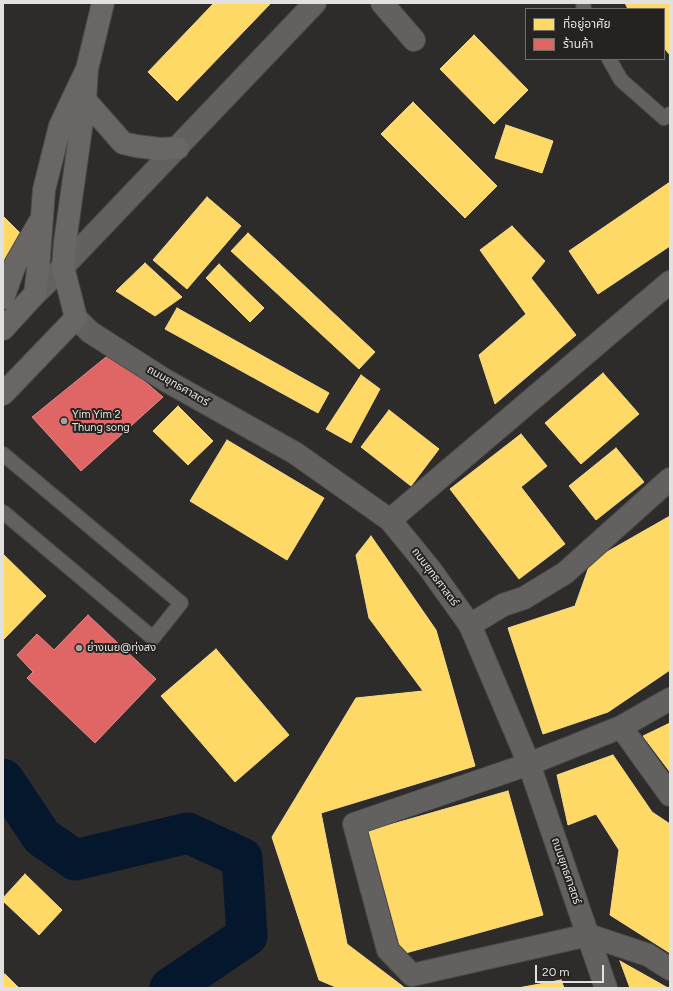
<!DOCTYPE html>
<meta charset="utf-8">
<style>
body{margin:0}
#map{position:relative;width:673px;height:991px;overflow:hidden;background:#2e2c2b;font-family:Figtree,"Noto Sans Thai",sans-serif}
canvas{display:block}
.frame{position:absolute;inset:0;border:4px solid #e2e1df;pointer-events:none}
.legend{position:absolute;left:525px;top:8px;width:140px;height:52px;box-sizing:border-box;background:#252320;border:1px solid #716f6c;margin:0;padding:5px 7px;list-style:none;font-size:12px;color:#e2e1df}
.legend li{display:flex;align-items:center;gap:8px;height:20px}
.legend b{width:20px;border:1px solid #716f6c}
.scale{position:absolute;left:535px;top:965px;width:69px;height:18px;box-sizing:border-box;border:2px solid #e2e1df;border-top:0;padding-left:5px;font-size:12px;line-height:14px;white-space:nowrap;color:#e2e1df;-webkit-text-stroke:3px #252320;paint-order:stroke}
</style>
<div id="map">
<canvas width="673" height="991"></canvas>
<div class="frame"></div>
<ul class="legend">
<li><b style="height:11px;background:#ffd966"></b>ที่อยู่อาศัย</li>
<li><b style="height:11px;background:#e06666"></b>ร้านค้า</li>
</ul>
<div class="scale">20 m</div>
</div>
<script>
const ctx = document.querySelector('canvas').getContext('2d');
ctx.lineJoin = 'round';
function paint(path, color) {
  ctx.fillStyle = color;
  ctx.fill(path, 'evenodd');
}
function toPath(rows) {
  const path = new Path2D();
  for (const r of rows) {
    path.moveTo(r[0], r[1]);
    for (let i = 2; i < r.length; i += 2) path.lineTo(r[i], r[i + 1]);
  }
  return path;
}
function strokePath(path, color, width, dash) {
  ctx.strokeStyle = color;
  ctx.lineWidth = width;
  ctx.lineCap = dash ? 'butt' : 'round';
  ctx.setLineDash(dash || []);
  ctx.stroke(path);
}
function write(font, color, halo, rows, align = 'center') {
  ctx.font = font + ' Figtree,"Noto Sans Thai",sans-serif';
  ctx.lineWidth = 4;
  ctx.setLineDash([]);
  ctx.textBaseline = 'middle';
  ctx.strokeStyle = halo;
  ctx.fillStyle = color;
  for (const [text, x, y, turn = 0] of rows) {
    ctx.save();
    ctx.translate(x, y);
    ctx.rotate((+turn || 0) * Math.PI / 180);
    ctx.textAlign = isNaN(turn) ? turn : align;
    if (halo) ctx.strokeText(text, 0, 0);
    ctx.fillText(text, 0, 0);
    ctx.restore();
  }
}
const homes = toPath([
 [212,3,271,3,177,101,148,72,213,4,212,3],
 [625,3,670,3,670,55,664,48,664,9,628,9,625,3],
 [474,35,528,90,494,124,440,69,474,35],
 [413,102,497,186,465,218,381,134,413,102],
 [506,125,553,141,542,173,495,158,506,125],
 [670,182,670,246,598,294,569,251,670,182],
 [207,197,241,226,187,289,153,260,207,197],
 [3,216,25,238,3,262,3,216],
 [512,226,545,261,531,278,576,335,495,404,479,355,526,314,480,250,512,226],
 [248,233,375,352,359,369,231,251,248,233],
 [145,263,182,297,155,316,116,291,145,263],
 [219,264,264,308,250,322,206,278,219,264],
 [177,308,329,393,318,413,165,329,177,308],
 [603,373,639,414,581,464,545,423,603,373],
 [361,375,380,389,351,443,326,429,361,375],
 [178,406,213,441,188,465,153,431,178,406],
 [389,410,439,449,411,486,361,447,389,410],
 [521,434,547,466,521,487,565,544,519,579,450,489,521,434],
 [227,440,324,498,287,560,190,501,227,440],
 [616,448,644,482,596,520,569,486,616,448],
 [670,516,670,670,608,712,543,734,508,628,575,606,591,561,670,516],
 [371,536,436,630,475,766,321,813,347,944,405,988,338,988,319,980,272,837,356,698,423,691,369,618,356,555,371,536],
 [3,554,46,596,4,639,3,638,3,554],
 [216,649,289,735,235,782,161,696,216,649],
 [670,723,670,772,643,736,670,723],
 [613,755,652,812,670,824,670,953,610,915,619,850,596,814,568,825,557,775,613,755],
 [508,791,543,915,402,954,368,831,508,791],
 [25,874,62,910,39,935,3,901,3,898,25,874],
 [620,961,668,988,630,988,620,961],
 [5,974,19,988,3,988,3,977,5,974],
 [561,980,564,988,518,988,561,980]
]);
paint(homes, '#ffd966');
strokePath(homes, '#f6db8a', 1);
const shops = toPath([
 [111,353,163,397,81,471,32,417,111,353],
 [88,615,156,679,95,743,27,678,33,672,17,655,37,634,54,650,88,615]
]);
paint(shops, '#e06666');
strokePath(shops, '#e18b8a', 1);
strokePath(toPath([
 [3,779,42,837,75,860,188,833,242,858,247,936,170,988]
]), '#05172d', 41);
const service = toPath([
 [583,3,584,9],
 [609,59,621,80,664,118,670,114],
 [3,454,181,603,153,638,3,512]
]);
const minor = toPath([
 [382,3,414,40],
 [35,294,63,267],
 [390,520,670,282],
 [470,625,503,605,524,598,565,573,670,479],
 [670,699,621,727,529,764,354,824,388,950,412,975,588,935,648,955,670,969],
 [621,727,670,795]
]);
const tertiary = toPath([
 [63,267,315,3],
 [76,318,90,332,165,380,295,453,390,520,430,569,470,625,529,764,606,988]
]);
const secondary = toPath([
 [85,100,123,143,136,146,160,149,178,148],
 [3,298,15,265,39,223],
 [3,329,35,294,38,270,44,190,60,126,87,69,103,3],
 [3,394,76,318,63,267,65,242,85,100,87,69]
]);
strokePath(service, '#4b4a48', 16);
strokePath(minor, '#4b4a48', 24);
strokePath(tertiary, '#4b4a48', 24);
strokePath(secondary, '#4b4a48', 24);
strokePath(service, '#626160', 14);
strokePath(minor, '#626160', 22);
strokePath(tertiary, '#626160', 22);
strokePath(secondary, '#6b6666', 22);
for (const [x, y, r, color] of [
 [64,421,4,"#a3a2a0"],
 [79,648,4,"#a3a2a0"]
]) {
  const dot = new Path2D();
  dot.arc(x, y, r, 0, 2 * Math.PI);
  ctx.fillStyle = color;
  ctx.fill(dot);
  strokePath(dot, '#252320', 1.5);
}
write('11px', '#e2e1df', '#252320', [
 ["ถนนยุทธศาสตร์",178,386,30],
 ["ถนนยุทธศาสตร์",435,577,53],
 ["ถนนยุทธศาสตร์",566,871,71]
]);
write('11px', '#e2e1df', '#252320', [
 ["Yim Yim 2",72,415],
 ["Thung song",72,428],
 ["ย่างเนย@ทุ่งสง",87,648]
], 'left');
</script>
